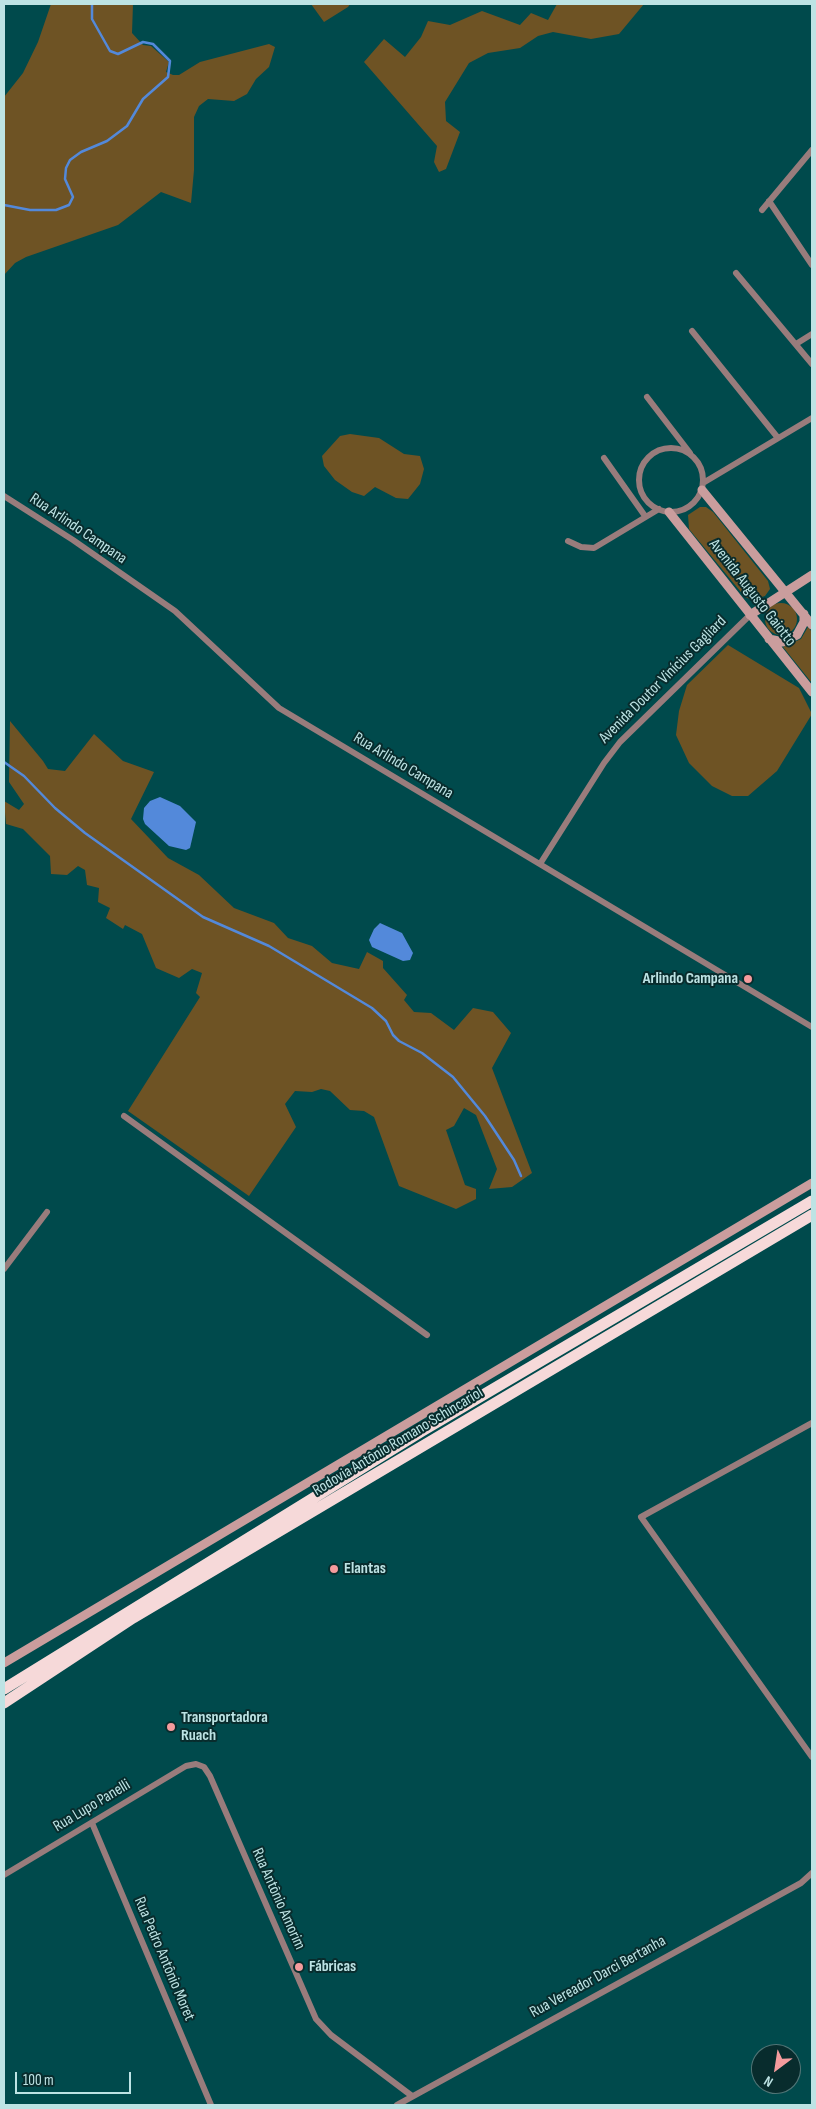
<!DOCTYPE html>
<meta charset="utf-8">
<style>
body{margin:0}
#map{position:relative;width:816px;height:2109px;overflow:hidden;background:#004a4c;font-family:"Sofia Sans Condensed",sans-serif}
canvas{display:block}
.frame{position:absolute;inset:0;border:5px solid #bde3e4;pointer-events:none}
.north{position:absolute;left:751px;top:2044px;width:50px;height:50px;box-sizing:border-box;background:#082c2d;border:1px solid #507576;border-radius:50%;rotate:211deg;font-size:14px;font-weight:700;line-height:20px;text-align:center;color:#bde3e4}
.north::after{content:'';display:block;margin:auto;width:18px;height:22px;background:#f59b9d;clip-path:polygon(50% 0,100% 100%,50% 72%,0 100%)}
.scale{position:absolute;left:15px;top:2072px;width:116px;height:22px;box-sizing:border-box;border:2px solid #bde3e4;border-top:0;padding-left:6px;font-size:15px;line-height:18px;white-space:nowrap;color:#bde3e4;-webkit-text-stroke:4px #082c2d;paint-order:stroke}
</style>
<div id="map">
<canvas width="816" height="2109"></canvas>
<div class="frame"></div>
<div class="north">N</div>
<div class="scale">100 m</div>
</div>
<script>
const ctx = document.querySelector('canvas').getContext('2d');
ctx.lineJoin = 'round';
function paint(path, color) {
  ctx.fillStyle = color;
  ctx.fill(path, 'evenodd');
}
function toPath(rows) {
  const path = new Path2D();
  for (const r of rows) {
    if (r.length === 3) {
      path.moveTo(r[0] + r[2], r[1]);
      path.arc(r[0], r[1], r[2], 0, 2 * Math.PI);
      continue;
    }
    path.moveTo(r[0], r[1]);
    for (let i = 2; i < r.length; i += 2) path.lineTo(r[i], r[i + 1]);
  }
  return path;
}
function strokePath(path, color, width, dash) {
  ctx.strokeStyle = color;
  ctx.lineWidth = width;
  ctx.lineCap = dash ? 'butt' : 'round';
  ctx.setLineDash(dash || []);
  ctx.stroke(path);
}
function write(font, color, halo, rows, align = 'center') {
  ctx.font = font + ' "Sofia Sans Condensed",sans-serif';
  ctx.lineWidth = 4;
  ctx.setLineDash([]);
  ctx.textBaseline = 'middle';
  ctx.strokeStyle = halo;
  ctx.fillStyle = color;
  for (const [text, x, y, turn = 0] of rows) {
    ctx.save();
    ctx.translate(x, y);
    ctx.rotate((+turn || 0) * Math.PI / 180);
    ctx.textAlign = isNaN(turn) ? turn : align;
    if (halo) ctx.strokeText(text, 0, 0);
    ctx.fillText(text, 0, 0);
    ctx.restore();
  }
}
paint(toPath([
 [51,4,133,4,132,33,143,45,151,46,169,62,166,72,173,75,179,75,200,62,269,44,275,47,269,67,256,79,247,94,234,101,208,99,199,106,194,117,194,170,191,203,161,192,118,225,26,257,15,263,4,275,4,97,23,73,38,42],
 [311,4,350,4,348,7,324,22],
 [557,4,644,4,619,34,591,39,553,32,538,36,520,48,488,53,469,63,445,102,446,121,460,132,446,169,439,172,434,162,437,146,364,62,384,39,405,57,421,37,428,21,450,25,482,11,520,25,531,13,548,20],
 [350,434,379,438,404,454,420,456,424,469,420,484,408,499,396,498,375,487,364,496,352,492,335,480,324,466,322,456,340,436],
 [700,507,706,507,713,512,768,581,770,589,765,596,752,600,745,597,689,529,688,515],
 [781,619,16],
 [808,627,812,632,812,683,783,647,801,639],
 [728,645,799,688,812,714,777,771,748,796,732,796,712,786,689,763,676,735,679,711,687,685],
 [10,721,43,761,48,769,65,771,94,734,123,761,154,772,131,819,168,858,199,875,234,908,274,923,288,938,312,946,332,963,359,969,367,952,383,961,383,968,407,995,404,1000,414,1012,431,1013,454,1030,473,1008,493,1012,511,1033,492,1068,532,1173,512,1187,489,1189,497,1169,476,1115,464,1108,454,1126,446,1130,465,1185,476,1189,476,1199,456,1209,399,1186,374,1117,364,1111,350,1110,330,1091,321,1089,312,1092,295,1091,285,1104,296,1127,249,1196,128,1111,200,997,196,993,202,973,192,969,179,978,156,968,142,934,125,925,123,929,106,918,110,908,98,902,99,888,87,885,85,870,78,866,67,875,51,874,50,856,23,829,6,824,4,801,19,810,24,804,9,782]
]), '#6e5324');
paint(toPath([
 [160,797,180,806,196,822,190,848,186,850,169,846,145,824,143,819,144,808,150,801],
 [380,923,402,933,413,953,410,960,403,961,372,947,369,940,374,929]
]), '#5389da');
strokePath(toPath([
 [4,205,30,210,56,210,69,205,73,197,65,179,66,168,70,160,81,152,107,141,127,126,143,99,168,77,170,61,153,44,143,42,118,54,110,51,92,19,92,4],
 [4,762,24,776,55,808,85,833,203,917,269,946,372,1008,386,1021,393,1035,399,1041,422,1053,453,1077,485,1116,514,1160,521,1176]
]), '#5389da', 2.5);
strokePath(toPath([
 [769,201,812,265],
 [762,210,812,150],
 [736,273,812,364],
 [692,331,778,438],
 [796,344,812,334],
 [647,397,690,453],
 [671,480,32],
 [604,458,645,516],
 [703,483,812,418],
 [4,496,73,540,175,611,279,708,812,1027],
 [568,541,581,547,594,548,659,509],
 [540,864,604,763,620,742,750,615],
 [124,1116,427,1335],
 [4,1269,47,1212],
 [812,1423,641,1517,812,1757],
 [92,1823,211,2105],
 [4,1875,186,1766,196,1764,204,1767,210,1776,316,2019,331,2035,412,2096],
 [397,2105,801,1883,812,1873]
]), '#997c7c', 6);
strokePath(toPath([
 [702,490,812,625],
 [669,512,812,692],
 [750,615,812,575],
 [769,639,783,642,797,635,804,622,804,614],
 [4,1663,812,1183]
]), '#ca9d9d', 9);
strokePath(toPath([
 [4,1689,422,1431,812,1201],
 [4,1703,133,1618,812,1215]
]), '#f6d9d9', 11);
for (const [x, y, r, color] of [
 [748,979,5,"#f59b9d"],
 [334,1569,5,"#f59b9d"],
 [171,1727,5,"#f59b9d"],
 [299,1967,5,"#f59b9d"]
]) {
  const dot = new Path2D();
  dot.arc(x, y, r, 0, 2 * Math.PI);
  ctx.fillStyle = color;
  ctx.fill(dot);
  strokePath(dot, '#082c2d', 2);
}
write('16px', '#bde3e4', '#082c2d', [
 ["Rua Arlindo Campana",78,529,34],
 ["Avenida Augusto Gaiotto",752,593,52],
 ["Avenida Doutor Vinícius Gagliard",663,680,-45],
 ["Rua Arlindo Campana",403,766,31],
 ["Rodovia Antônio Romano Schincariol",398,1442,-31],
 ["Rua Lupo Panelli",92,1806,-31],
 ["Rua Antônio Amorim",278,1899,66],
 ["Rua Pedro Antônio Moret",164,1959,67],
 ["Rua Vereador Darci Bertanha",598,1977,-29]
]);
write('bold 16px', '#bde3e4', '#082c2d', [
 ["Arlindo Campana",738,979,"right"],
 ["Elantas",344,1569],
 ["Transportadora",181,1718],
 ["Ruach",181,1736],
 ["Fábricas",309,1967]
], 'left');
</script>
